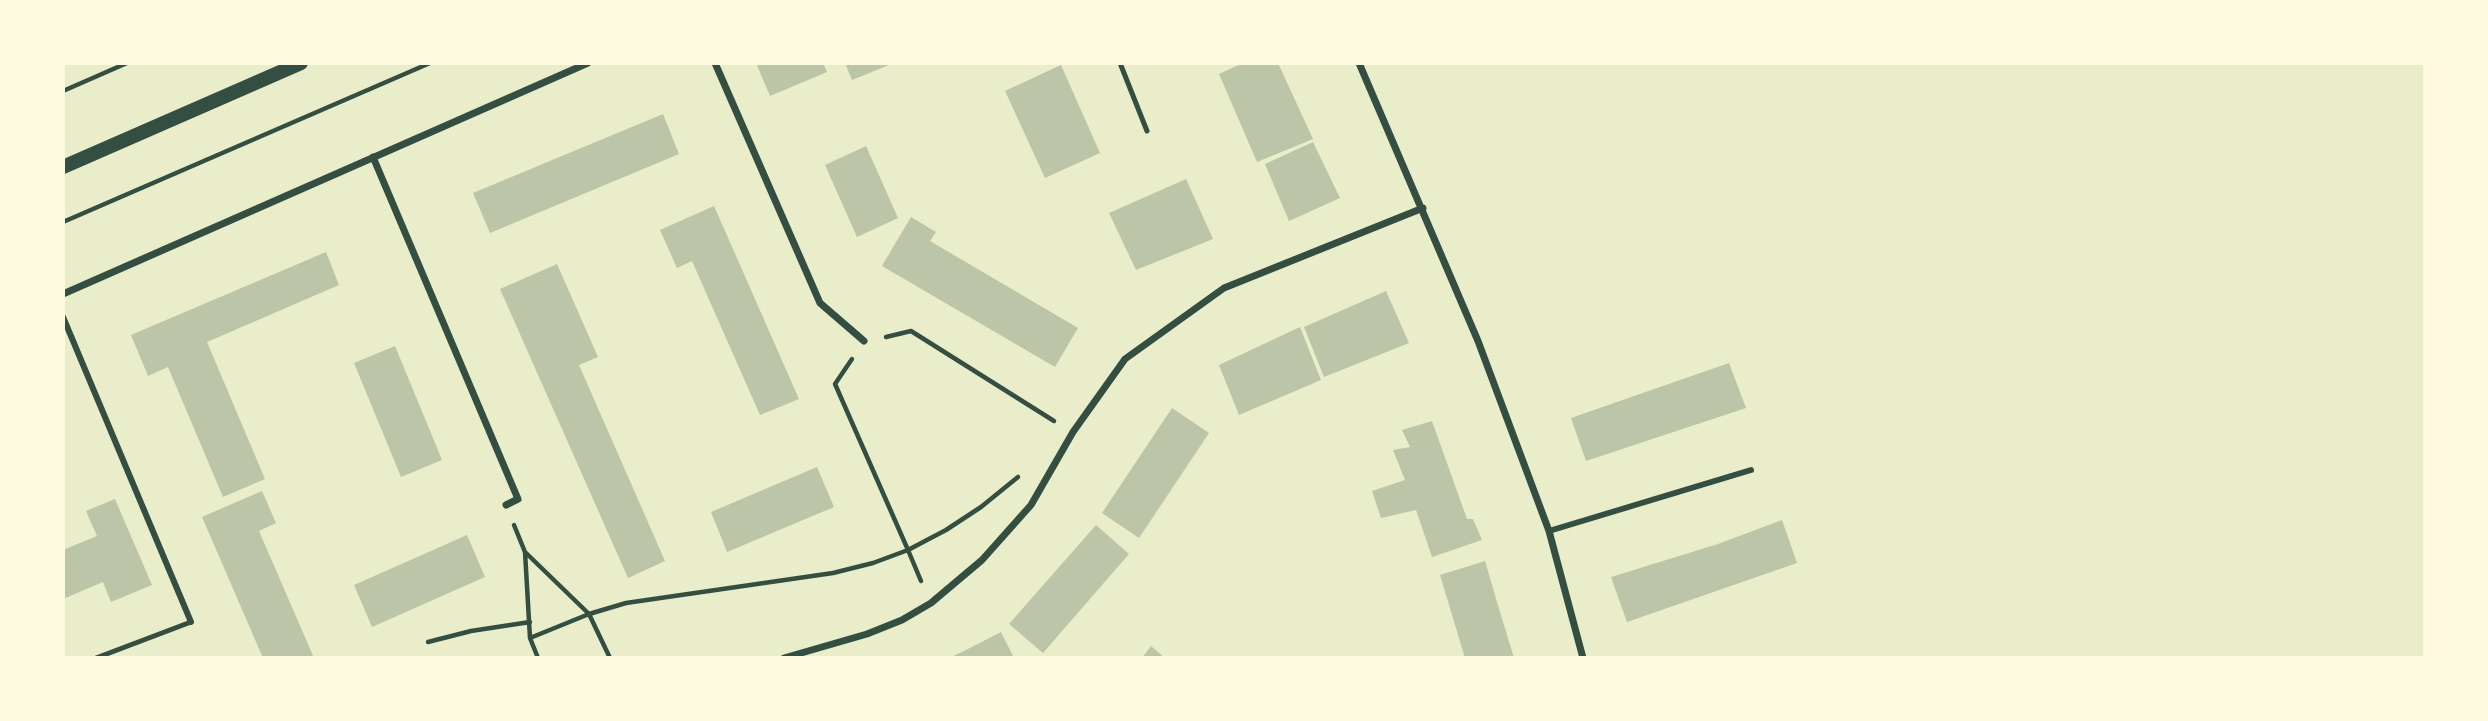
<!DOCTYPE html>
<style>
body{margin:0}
#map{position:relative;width:2488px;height:721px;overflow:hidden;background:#e9edc9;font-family:Commissioner,sans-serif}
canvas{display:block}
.frame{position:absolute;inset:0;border:65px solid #fefae0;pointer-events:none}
</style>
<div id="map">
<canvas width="2488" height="721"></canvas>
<div class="frame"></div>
</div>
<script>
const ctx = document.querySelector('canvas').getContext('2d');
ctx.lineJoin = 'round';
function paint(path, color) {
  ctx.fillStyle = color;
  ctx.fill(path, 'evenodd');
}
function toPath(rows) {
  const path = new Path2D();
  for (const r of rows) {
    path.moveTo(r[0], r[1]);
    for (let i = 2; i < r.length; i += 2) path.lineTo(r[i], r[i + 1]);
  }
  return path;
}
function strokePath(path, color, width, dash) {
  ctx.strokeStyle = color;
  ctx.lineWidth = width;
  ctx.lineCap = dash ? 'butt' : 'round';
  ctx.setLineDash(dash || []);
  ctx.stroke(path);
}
paint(toPath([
 [756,63,823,63,827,72,770,96],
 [845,63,894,63,852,80],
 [1243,63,1278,63,1313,139,1257,162,1219,74],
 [1061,65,1100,153,1045,178,1005,91],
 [663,114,679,154,490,233,473,193],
 [1313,142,1340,198,1289,221,1265,164],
 [866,146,898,218,857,237,825,165],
 [1186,179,1213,239,1136,270,1109,213],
 [714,206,799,399,760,415,692,261,677,268,660,230],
 [911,217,936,232,930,241,1078,328,1055,367,882,266],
 [326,252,339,285,207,342,265,479,223,497,168,367,148,376,131,335],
 [557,264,598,357,579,365,665,561,628,578,500,289],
 [1386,291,1409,343,1324,377,1304,327],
 [1300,327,1321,380,1239,415,1219,365],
 [395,346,442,460,401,477,354,363],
 [1729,363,1746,408,1586,461,1571,418],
 [1172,408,1209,433,1139,538,1102,513],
 [1432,421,1467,519,1473,519,1482,540,1432,557,1416,510,1381,518,1372,491,1405,480,1393,450,1410,447,1402,430],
 [817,467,834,507,727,552,711,512],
 [262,491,276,523,259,531,314,658,263,658,202,517],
 [115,499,152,585,111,602,103,582,63,599,63,550,97,536,86,511],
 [1782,520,1797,563,1627,622,1611,577,1718,544],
 [1096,525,1129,554,1043,653,1009,624],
 [467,535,485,577,372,627,354,585],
 [1485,561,1497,602,1514,658,1465,658,1440,575],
 [1001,632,1014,658,949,658,962,652],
 [1151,646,1165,658,1142,658]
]), '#bcc5a7');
strokePath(toPath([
 [63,91,127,63],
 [63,222,430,63],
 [886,337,911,331,1054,421],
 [852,359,835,384,908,550,946,530,981,507,1018,477],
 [514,525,525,552,589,614,610,658],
 [525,552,530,638,538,658],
 [530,638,589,614,626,603,833,573,873,563,908,550,921,581],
 [428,642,471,631,530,622]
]), '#344e41', 4.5);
strokePath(toPath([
 [1120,63,1147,131],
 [96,658,191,622]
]), '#344e41', 5);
strokePath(toPath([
 [63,317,191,622],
 [1549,531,1751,470]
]), '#344e41', 6);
strokePath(toPath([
 [715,63,820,303,864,341],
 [1359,63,1478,341,1549,531,1583,658],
 [373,157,518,499,506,505],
 [63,294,588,63],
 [784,658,867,634,902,620,931,603,982,560,1031,505,1073,432,1125,359,1224,288,1423,208]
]), '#344e41', 7);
strokePath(toPath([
 [63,167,301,63]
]), '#344e41', 14);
</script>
